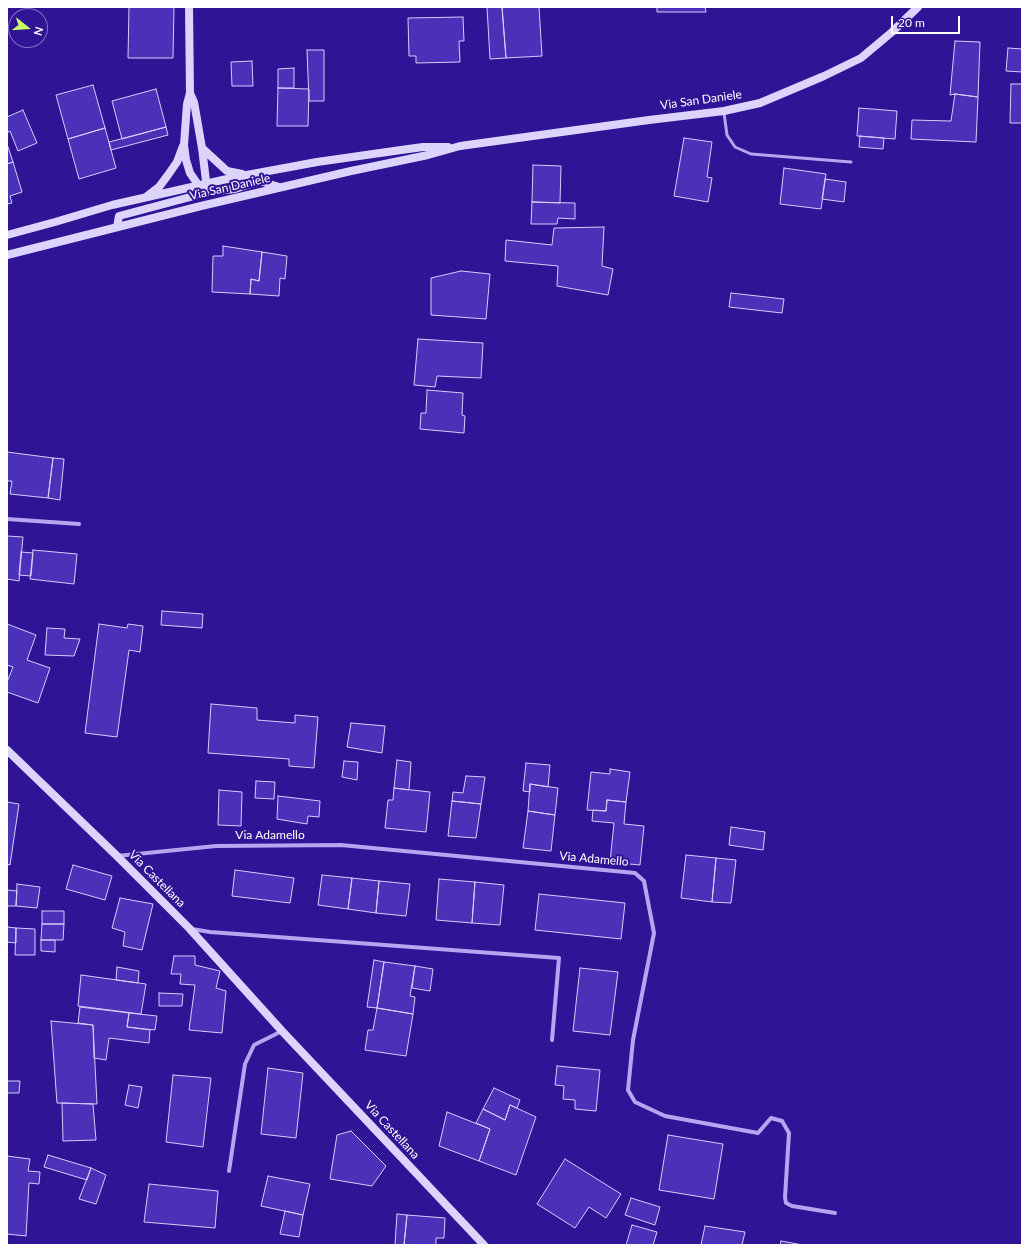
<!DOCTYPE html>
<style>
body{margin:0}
#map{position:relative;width:1029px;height:1252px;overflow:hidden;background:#2f1595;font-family:Lato,sans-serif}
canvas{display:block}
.frame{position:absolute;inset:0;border:8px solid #fff;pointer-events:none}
.north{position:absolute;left:8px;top:8px;width:40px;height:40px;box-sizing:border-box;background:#2f1595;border:1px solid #8273bf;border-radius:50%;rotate:107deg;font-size:11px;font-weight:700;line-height:16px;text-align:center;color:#fff}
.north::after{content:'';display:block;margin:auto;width:14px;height:18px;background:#caff66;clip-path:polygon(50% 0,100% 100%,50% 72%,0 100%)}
.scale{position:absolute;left:891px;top:16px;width:69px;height:18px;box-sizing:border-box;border:2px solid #fff;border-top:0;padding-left:5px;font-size:12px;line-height:14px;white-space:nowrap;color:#fff;-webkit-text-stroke:3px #2f1595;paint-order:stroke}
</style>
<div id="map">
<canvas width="1029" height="1252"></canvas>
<div class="frame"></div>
<div class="north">N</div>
<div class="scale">20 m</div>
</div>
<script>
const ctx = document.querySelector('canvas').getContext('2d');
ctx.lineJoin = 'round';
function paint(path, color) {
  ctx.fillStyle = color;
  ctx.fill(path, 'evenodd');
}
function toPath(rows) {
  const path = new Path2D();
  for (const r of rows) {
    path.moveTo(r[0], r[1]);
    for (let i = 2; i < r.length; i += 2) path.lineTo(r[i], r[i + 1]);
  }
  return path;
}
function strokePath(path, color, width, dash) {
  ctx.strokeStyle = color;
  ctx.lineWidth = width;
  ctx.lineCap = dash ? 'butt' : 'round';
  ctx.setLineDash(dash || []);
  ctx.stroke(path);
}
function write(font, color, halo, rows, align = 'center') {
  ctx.font = font + ' Lato,sans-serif';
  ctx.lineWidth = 4;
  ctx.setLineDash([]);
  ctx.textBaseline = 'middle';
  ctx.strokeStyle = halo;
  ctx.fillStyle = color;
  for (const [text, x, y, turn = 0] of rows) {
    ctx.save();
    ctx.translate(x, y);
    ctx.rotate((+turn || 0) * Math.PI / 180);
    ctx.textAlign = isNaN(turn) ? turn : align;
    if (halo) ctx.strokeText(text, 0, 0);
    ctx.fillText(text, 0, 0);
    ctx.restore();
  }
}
const building = toPath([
 [129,7,174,7,173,58,128,58,129,7],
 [487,7,502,7,506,58,490,59,487,7],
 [502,7,539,7,542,56,506,58,502,7],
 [657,7,705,7,706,12,657,12,657,7],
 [463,17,464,41,459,41,460,62,416,63,416,56,409,56,408,18,463,17],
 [955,41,980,42,978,97,955,94,950,95,955,41],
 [1008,48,1022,49,1022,72,1006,71,1008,48],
 [307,50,324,50,324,101,309,101,307,50],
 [252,61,253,86,232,86,231,62,252,61],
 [294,68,294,88,278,88,278,69,294,68],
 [1011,84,1022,84,1022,123,1010,123,1011,84],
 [93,85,105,128,68,139,56,95,93,85],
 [278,88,309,89,308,126,277,126,278,88],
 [156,89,166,127,122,139,112,101,156,89],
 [955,94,978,97,976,142,911,139,912,120,951,121,955,94],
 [859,108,897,111,895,139,857,136,859,108],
 [23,110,37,143,18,151,10,131,7,133,7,117,23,110],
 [166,127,168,135,111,150,109,142,166,127],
 [105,128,116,168,79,179,68,139,105,128],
 [860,136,884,138,883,149,859,147,860,136],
 [684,138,712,142,707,177,712,178,708,202,674,196,684,138],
 [7,144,13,162,7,164,7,144],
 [13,162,22,192,10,196,12,203,7,204,7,164,13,162],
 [533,165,561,166,560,203,532,202,533,165],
 [784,168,826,174,821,209,780,204,784,168],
 [825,179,846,182,844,202,822,199,825,179],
 [532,202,575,203,575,219,558,218,557,224,531,224,532,202],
 [604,227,602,266,613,269,608,295,557,286,558,266,505,261,506,240,552,245,554,228,604,227],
 [223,246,262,252,259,281,251,279,250,294,212,292,213,256,223,256,223,246],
 [262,252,287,256,285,279,280,278,279,296,250,294,251,279,259,281,262,252],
 [461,271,490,274,486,319,431,315,431,278,461,271],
 [731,293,784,299,782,313,729,307,731,293],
 [418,339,483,343,481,378,437,376,435,387,414,385,418,339],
 [427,390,463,393,462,415,465,416,464,433,420,429,421,413,426,413,427,390],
 [7,452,53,458,48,498,10,494,12,481,7,481,7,452],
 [53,458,64,459,60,500,48,498,53,458],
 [7,536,23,537,19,581,7,579,7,536],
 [33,550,77,554,74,584,30,579,33,550],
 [21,552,33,553,31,576,19,575,21,552],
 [162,611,203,614,202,628,161,625,162,611],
 [7,624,36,635,27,660,50,668,38,703,7,692,7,682,13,667,7,665,7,624],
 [99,624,127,628,128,624,143,626,140,652,129,650,117,737,85,733,99,624],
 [47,628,65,629,64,638,80,639,74,656,45,655,47,628],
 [211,704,257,708,257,720,295,723,295,715,318,717,314,768,289,766,289,759,208,753,211,704],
 [351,723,385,726,382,753,347,747,351,723],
 [397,760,411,762,409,790,394,788,397,760],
 [344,761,358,762,357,780,342,777,344,761],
 [526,763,550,765,548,787,530,784,530,792,523,791,526,763],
 [610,769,630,772,626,802,607,800,606,811,587,810,591,772,610,774,610,769],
 [466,776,485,777,481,804,452,801,453,792,463,793,466,776],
 [256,781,275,782,274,799,255,798,256,781],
 [530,784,558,788,555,815,528,811,530,784],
 [394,788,430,792,426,832,385,828,388,800,393,800,394,788],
 [219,790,242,792,241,826,218,825,219,790],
 [278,796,320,801,319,817,308,816,307,824,277,819,278,796],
 [607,800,626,802,624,824,644,826,640,865,610,862,614,823,592,821,593,810,606,811,607,800],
 [452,801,481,804,476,838,448,836,452,801],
 [7,802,19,804,10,865,7,864,7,802],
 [528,811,555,815,551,851,523,848,528,811],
 [731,827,765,832,763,850,729,845,731,827],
 [686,855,716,858,712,902,681,898,686,855],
 [716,858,736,860,731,903,712,902,716,858],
 [73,865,112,876,105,900,66,889,73,865],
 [235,870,294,878,290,903,232,896,235,870],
 [322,875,352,878,348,909,318,905,322,875],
 [352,878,379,881,376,913,348,909,352,878],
 [439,879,475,882,472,923,436,920,439,879],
 [379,881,410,884,406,916,376,913,379,881],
 [475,882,504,885,500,925,472,923,475,882],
 [17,884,40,887,37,908,16,906,17,884],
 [7,890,17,891,16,906,7,906,7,890],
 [539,894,625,903,621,939,535,930,539,894],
 [120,898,153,904,142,950,123,946,125,932,112,928,120,898],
 [42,911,64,911,64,924,42,924,42,911],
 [42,924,64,924,63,940,41,940,42,924],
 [7,927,16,928,16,943,7,942,7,927],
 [16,928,35,929,35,955,15,955,16,928],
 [41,940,55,940,55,952,41,951,41,940],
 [174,956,195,956,195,965,220,971,216,988,226,991,222,1033,189,1030,195,985,180,984,181,974,171,974,174,956],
 [374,960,384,962,377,1008,367,1007,374,960],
 [384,962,415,966,410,996,415,997,413,1014,377,1008,384,962],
 [415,966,433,969,430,991,412,988,415,966],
 [117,967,139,971,138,983,116,980,117,967],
 [580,968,618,972,610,1035,573,1031,580,968],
 [81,975,146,984,141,1014,78,1006,81,975],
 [159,993,183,994,182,1006,159,1006,159,993],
 [80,1007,129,1013,127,1027,150,1030,149,1043,109,1038,106,1060,94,1058,93,1025,78,1023,80,1007],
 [377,1008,413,1014,406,1056,365,1050,368,1030,373,1030,377,1008],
 [129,1013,157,1016,155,1030,127,1027,129,1013],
 [51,1021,93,1025,97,1104,57,1103,51,1021],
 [557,1066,600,1070,596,1111,575,1109,575,1100,563,1099,564,1086,555,1085,557,1066],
 [268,1068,303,1073,296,1138,261,1134,268,1068],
 [173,1075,211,1078,203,1147,166,1142,173,1075],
 [7,1081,20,1081,19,1093,7,1093,7,1081],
 [129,1085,142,1087,138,1108,125,1105,129,1085],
 [494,1088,520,1100,517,1108,510,1105,505,1120,483,1109,494,1088],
 [62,1103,93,1104,96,1140,63,1141,62,1103],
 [510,1105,536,1117,516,1175,479,1161,490,1129,476,1123,483,1109,505,1120,510,1105],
 [447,1112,490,1129,479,1161,439,1146,447,1112],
 [351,1131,386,1166,372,1186,330,1179,337,1135,351,1131],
 [668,1135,723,1144,714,1199,659,1190,668,1135],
 [48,1155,91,1168,87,1180,44,1167,48,1155],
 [7,1156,30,1159,28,1171,40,1172,39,1184,29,1183,26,1236,7,1234,7,1156],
 [565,1159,621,1194,606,1218,589,1207,575,1228,537,1204,565,1159],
 [91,1168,106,1175,96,1204,79,1199,91,1168],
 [268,1176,310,1184,303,1215,261,1206,268,1176],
 [149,1184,218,1191,215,1228,144,1222,149,1184],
 [631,1198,660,1207,655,1225,625,1215,631,1198],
 [285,1211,303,1215,299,1237,280,1234,285,1211],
 [397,1214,407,1215,404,1245,395,1245,397,1214],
 [407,1215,445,1218,444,1238,436,1238,436,1245,404,1245,407,1215],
 [632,1225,657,1232,653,1245,626,1245,632,1225],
 [705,1226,745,1232,742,1245,701,1245,705,1226],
 [781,1241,803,1245,780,1245,781,1241]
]);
paint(building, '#4b31b8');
strokePath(building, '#d6cdfc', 1);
strokePath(toPath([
 [724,113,727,135,735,147,751,154,851,162]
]), '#b4a6f1', 3);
strokePath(toPath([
 [7,519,79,524],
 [117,856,216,846,341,845,635,873,644,881,654,933,633,1040,628,1090,635,1102,665,1116,758,1133,771,1118,782,1121,789,1133,785,1197,786,1203,792,1206,835,1213],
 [192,929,210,932,559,958,552,1040],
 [229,1171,245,1064,254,1045,282,1031]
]), '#b4a6f1', 4);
strokePath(toPath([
 [189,7,190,93,187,104,184,145,186,160,190,173,199,186,207,192,235,189,260,181,279,187],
 [202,148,227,171,242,174],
 [146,197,159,187,168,175,177,162,183,146],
 [117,227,119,216,194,196,203,189,206,181,202,148,194,102,190,93],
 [7,235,55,222,112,205,236,177,317,162,401,150,423,147,448,147],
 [7,255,201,206,351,171,428,155,460,146,649,120,724,111,760,103,824,76,861,58,892,32,918,7],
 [7,750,117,856,189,928,282,1031,484,1245]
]), '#dcd4fc', 8);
write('12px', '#fff', '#2f1595', [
 ["Via San Daniele",701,100,-8],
 ["Via San Daniele",230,187,-13],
 ["Via Adamello",270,835],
 ["Via Adamello",594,859,5],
 ["Via Castellana",157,879,45],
 ["Via Castellana",392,1130,47]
]);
</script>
